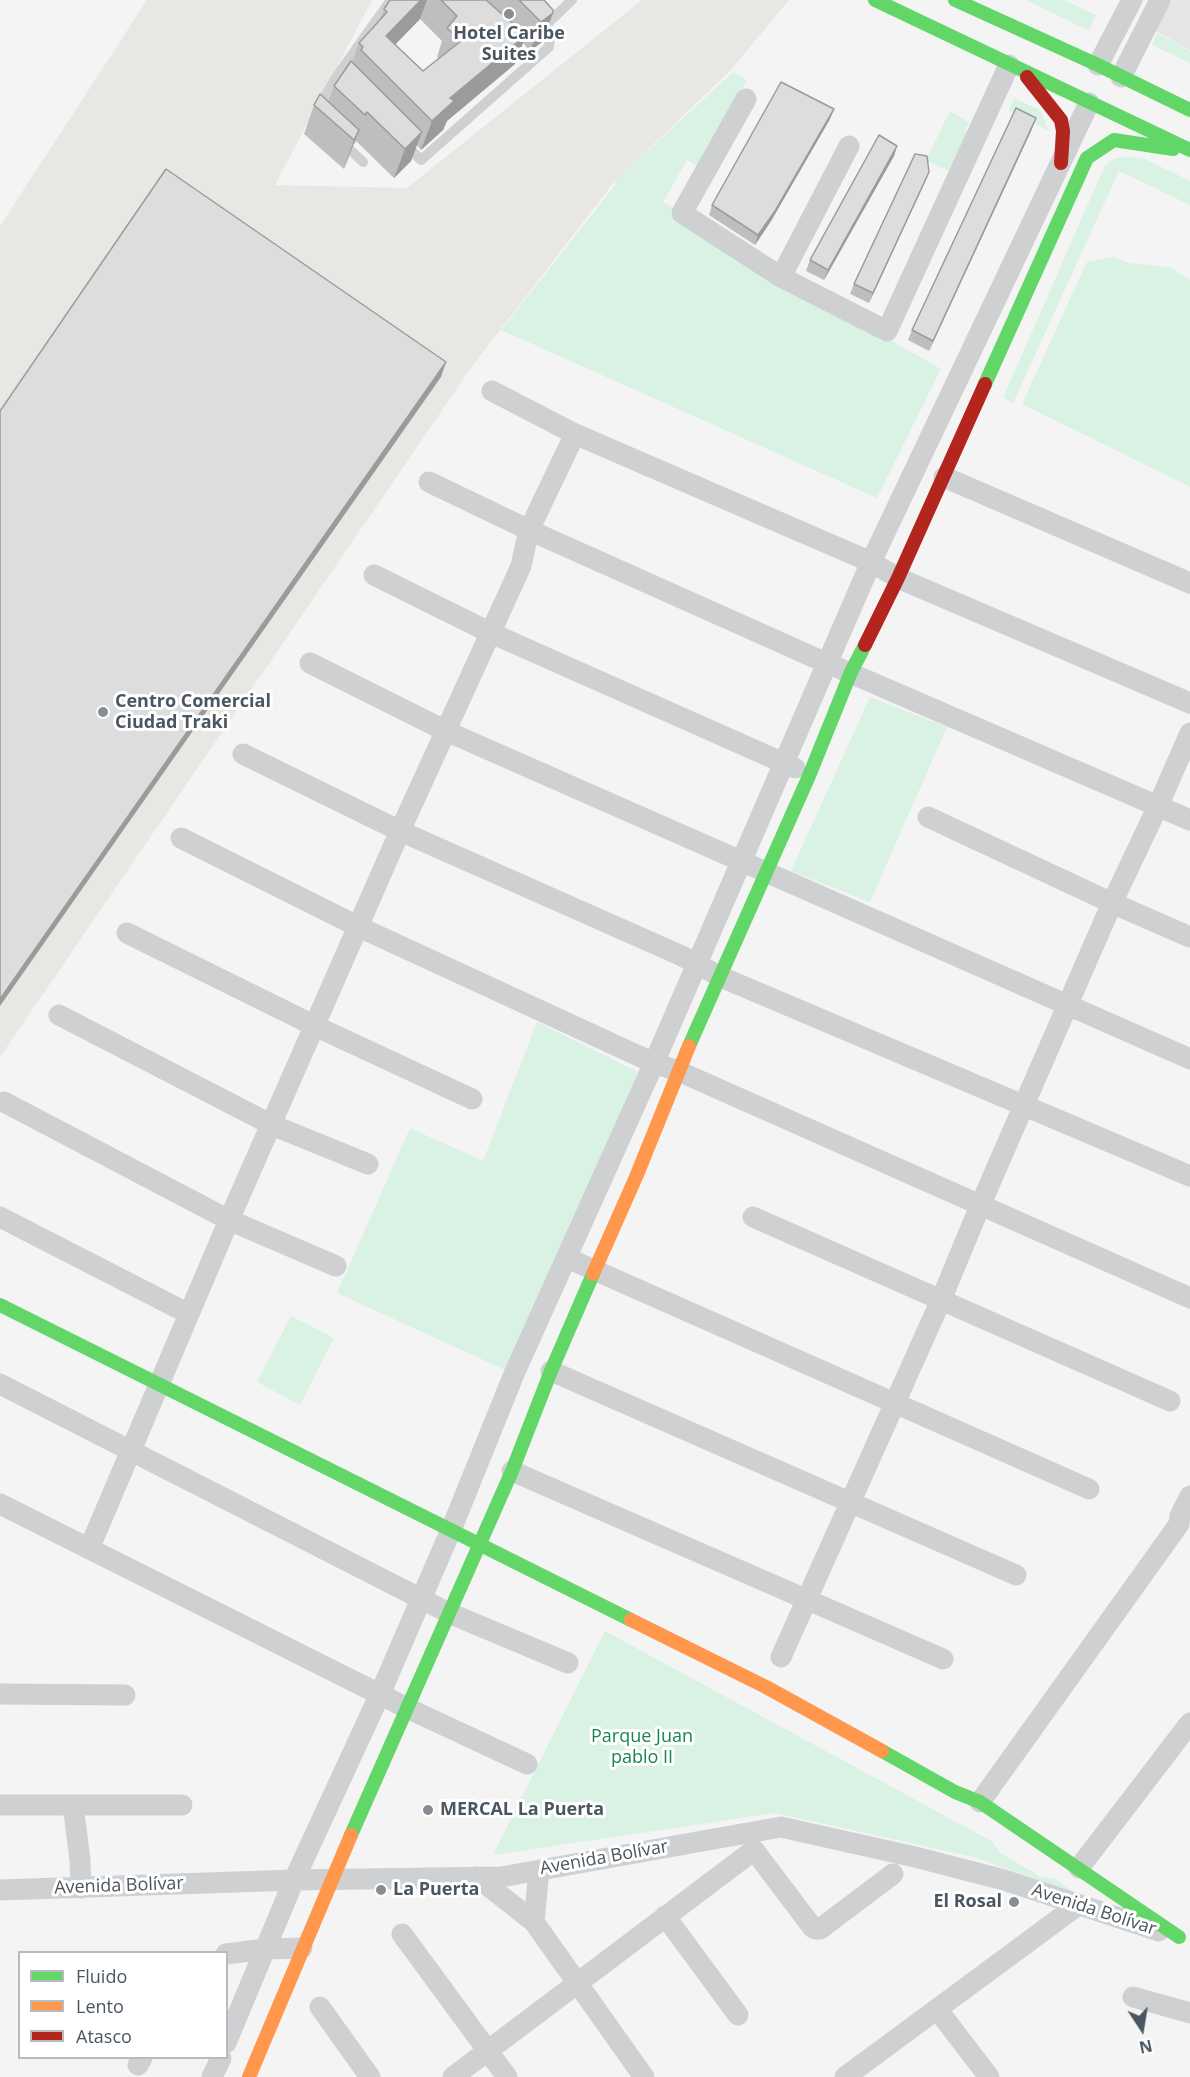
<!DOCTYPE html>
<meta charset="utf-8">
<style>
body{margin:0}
#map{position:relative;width:1190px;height:2077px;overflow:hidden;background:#f4f4f4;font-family:"Open Sans",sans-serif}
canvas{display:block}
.legend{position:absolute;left:18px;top:1951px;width:210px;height:108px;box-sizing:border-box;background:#fff;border:2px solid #b7bbc0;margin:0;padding:8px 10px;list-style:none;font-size:18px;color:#4a5661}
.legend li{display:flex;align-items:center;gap:12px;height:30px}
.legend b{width:30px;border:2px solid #b7bbc0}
.north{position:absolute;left:1112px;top:1999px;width:60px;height:60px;-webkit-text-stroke:4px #fff;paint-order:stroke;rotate:168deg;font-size:16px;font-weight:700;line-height:24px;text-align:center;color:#4a5661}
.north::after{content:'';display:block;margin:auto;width:21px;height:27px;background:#4a5661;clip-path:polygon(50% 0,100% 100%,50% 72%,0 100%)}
</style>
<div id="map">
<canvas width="1190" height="2077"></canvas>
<ul class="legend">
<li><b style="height:8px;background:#63d668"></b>Fluido</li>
<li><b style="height:8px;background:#ff974d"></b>Lento</li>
<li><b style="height:8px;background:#b3261e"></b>Atasco</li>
</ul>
<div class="north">N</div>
</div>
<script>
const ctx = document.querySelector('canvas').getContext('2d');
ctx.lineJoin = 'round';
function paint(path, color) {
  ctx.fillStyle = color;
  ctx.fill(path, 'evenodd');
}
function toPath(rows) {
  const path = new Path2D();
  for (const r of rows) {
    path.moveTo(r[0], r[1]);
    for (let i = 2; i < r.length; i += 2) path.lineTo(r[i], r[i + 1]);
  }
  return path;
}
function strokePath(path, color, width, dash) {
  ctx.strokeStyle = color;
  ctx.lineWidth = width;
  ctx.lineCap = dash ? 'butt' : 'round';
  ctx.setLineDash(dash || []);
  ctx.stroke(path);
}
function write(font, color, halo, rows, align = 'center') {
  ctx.font = font + ' "Open Sans",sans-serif';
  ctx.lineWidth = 6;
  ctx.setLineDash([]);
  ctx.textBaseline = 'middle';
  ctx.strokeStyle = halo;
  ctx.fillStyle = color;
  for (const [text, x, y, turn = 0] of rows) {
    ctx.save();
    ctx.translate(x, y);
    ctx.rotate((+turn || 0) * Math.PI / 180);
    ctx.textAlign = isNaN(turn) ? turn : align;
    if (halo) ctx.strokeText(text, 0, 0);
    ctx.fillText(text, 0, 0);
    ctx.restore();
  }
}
paint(toPath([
 [147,0,372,0,275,185,407,188,642,0,789,0,730,71,614,182,473,365,0,1057,0,226]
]), '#e8e7e3');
paint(toPath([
 [1159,0,1190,0,1190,50,1146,26]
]), '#e6e5e6');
paint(toPath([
 [1026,0,1064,0,1096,15,1089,31],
 [1157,33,1190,51,1190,63,1152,45],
 [733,72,747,80,698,167,687,160,663,202,673,208,670,214,941,369,877,498,501,330,616,184,614,182],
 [1014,98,1040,110,1049,131,1009,110],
 [950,111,970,123,965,129,972,134,953,173,926,160],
 [1128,157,1143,158,1190,181,1190,205,1119,171,1013,403,1003,398,1105,165,1115,158],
 [1113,257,1129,263,1172,268,1190,280,1190,487,1022,404,1087,262],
 [870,697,947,727,870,902,791,871],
 [537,1022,638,1072,514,1374,337,1293,410,1128,483,1161],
 [291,1316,334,1338,300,1405,257,1382],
 [605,1631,993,1842,999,1852,1041,1877,1054,1878,1076,1894,974,1857,775,1813,493,1855]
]), '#d9f2e3');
strokePath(toPath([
 [544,27,572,0],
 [350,88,337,76,391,0],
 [318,109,337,76],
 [341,141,363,162],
 [405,144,421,160,549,47,550,37,544,27,520,0]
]), '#ced0d2', 10);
strokePath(toPath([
 [1098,65,1132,0],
 [1121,77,1160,0],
 [746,99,682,213,781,277,887,331,1009,65],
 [781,277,849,146],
 [492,391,575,434,871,562,898,578,1190,703],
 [944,477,1190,583],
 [429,482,529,530,813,657,1190,820],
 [374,575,491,633,795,768],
 [310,663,446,731,1190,1059],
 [243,754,400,831,682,956,721,977,1190,1176],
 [928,817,1112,903,1190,937],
 [181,838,359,927,654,1063,678,1071,1190,1298],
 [127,933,315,1026,472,1099],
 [59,1015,272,1125,368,1164],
 [4,1102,229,1220,336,1266],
 [0,1217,189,1314],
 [753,1217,1170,1401],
 [567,1258,1089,1489],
 [551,1371,1016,1575],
 [0,1384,449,1613,568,1663],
 [512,1471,943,1659],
 [0,1504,407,1708,527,1764],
 [89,1549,229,1220,400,831,521,566,529,530,575,434],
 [781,1657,941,1300,980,1206,1112,903,1158,806,1190,733],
 [0,1694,125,1695],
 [980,1802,1179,1524,1180,1516,1190,1496],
 [0,1805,73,1805,80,1860,81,1888],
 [73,1805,182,1805],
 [1079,1868,1190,1723],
 [477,1877,534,1922,644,2077],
 [0,1890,294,1880,501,1877,781,1827,915,1857,1004,1880,1159,1931],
 [665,1916,738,2015],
 [534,1922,539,1870],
 [402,1934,507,2077],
 [226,1954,266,1949,302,1948],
 [1133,1997,1190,2013],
 [320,2007,370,2077],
 [937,2009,989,2077],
 [226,2043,294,1880,380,1694,451,1530,514,1374,654,1063,871,562,1089,103],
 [138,2065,142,2058],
 [212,2077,221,2058],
 [453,2077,754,1850,813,1928,816,1929,820,1929,893,1874],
 [845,2077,1078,1905]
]), '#ced0d2', 21);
strokePath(toPath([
 [875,0,1190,150],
 [955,0,1098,65,1190,110],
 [985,384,1087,158,1114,140,1173,149],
 [689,1046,809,776,851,672,865,645],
 [0,1305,631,1620],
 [882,1751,955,1792,980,1802,1179,1937],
 [351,1835,512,1471,551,1371,593,1274]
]), '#63d668', 14);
strokePath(toPath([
 [593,1274,636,1177,689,1046],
 [631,1620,766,1687,882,1751],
 [249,2077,351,1835]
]), '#ff974d', 14);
strokePath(toPath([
 [1027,77,1061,120,1063,131,1061,163],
 [865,645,898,578,985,384]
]), '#b3261e', 14);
paint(toPath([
 [390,0,544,0,553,13,542,42,530,51,523,43,515,64,447,121,443,130,421,150,417,145,411,161,394,178,356,141,355,144,354,143,344,169,304,134,314,105,328,102,334,86,352,62,359,43,379,21,384,9],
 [420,19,442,41,437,57,439,58,423,71,395,45],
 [830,119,771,221,755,245,709,215,712,205],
 [1032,129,929,351,908,340,912,330],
 [897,146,894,156,824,280,806,271,810,260],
 [929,172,925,182,869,303,850,294,854,284]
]), '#bebebf');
paint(toPath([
 [421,0,427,0,420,19,375,65,386,36],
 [553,13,542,42,530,51,541,22],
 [526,35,515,64,447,121,443,130,421,150,432,121,450,98],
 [834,109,830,119,771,221,755,245,758,235],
 [1036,118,1032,129,929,351,933,341],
 [359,130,348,159,344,169,354,140],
 [422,132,411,161,394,178,405,149],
 [897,146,894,156,824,280,828,270],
 [929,172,925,182,869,303,873,293],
 [446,362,441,377,0,1006,0,999]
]), '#9b9b9b');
const building = toPath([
 [390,0,421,0,386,36,423,71,461,41,447,28,457,16,441,0,486,0,526,35,450,98,454,101,432,121,361,50,363,47,359,43,387,12,384,9,390,0],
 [519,0,544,0,553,10,553,13,541,22,519,0],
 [351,61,422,132,405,149,367,112,365,115,334,86,351,61],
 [781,82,834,109,775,211,758,235,712,205,781,82],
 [320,94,359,130,354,140,314,105,320,94],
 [1016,108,1036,118,933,341,912,330,1016,108],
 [879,135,897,146,828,270,810,260,879,135],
 [915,154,927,156,929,172,873,293,854,284,915,154],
 [166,169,446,362,0,999,0,411,166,169]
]);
paint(building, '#ddddde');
strokePath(building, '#9b9b9b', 1.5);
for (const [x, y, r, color] of [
 [509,14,6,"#868d94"],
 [103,712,6,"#868d94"],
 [428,1810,6,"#868d94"],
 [381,1890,6,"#868d94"],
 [1014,1902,6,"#868d94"]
]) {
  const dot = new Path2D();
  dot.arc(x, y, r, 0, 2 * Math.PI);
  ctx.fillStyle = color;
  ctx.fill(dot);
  strokePath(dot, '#fff', 2);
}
write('bold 18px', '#4a5661', '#fff', [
 ["Hotel Caribe",509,34,"center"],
 ["Suites",509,55,"center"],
 ["Centro Comercial",115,702],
 ["Ciudad Traki",115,723],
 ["MERCAL La Puerta",440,1810],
 ["La Puerta",393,1890],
 ["El Rosal",1002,1902,"right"]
], 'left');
write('18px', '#17864f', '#fff', [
 ["Parque Juan",642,1737],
 ["pablo II",642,1758]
]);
write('18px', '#4a5661', '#fff', [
 ["Avenida Bolívar",604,1858,-10],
 ["Avenida Bolívar",119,1886,-2],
 ["Avenida Bolívar",1094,1910,18]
]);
</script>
